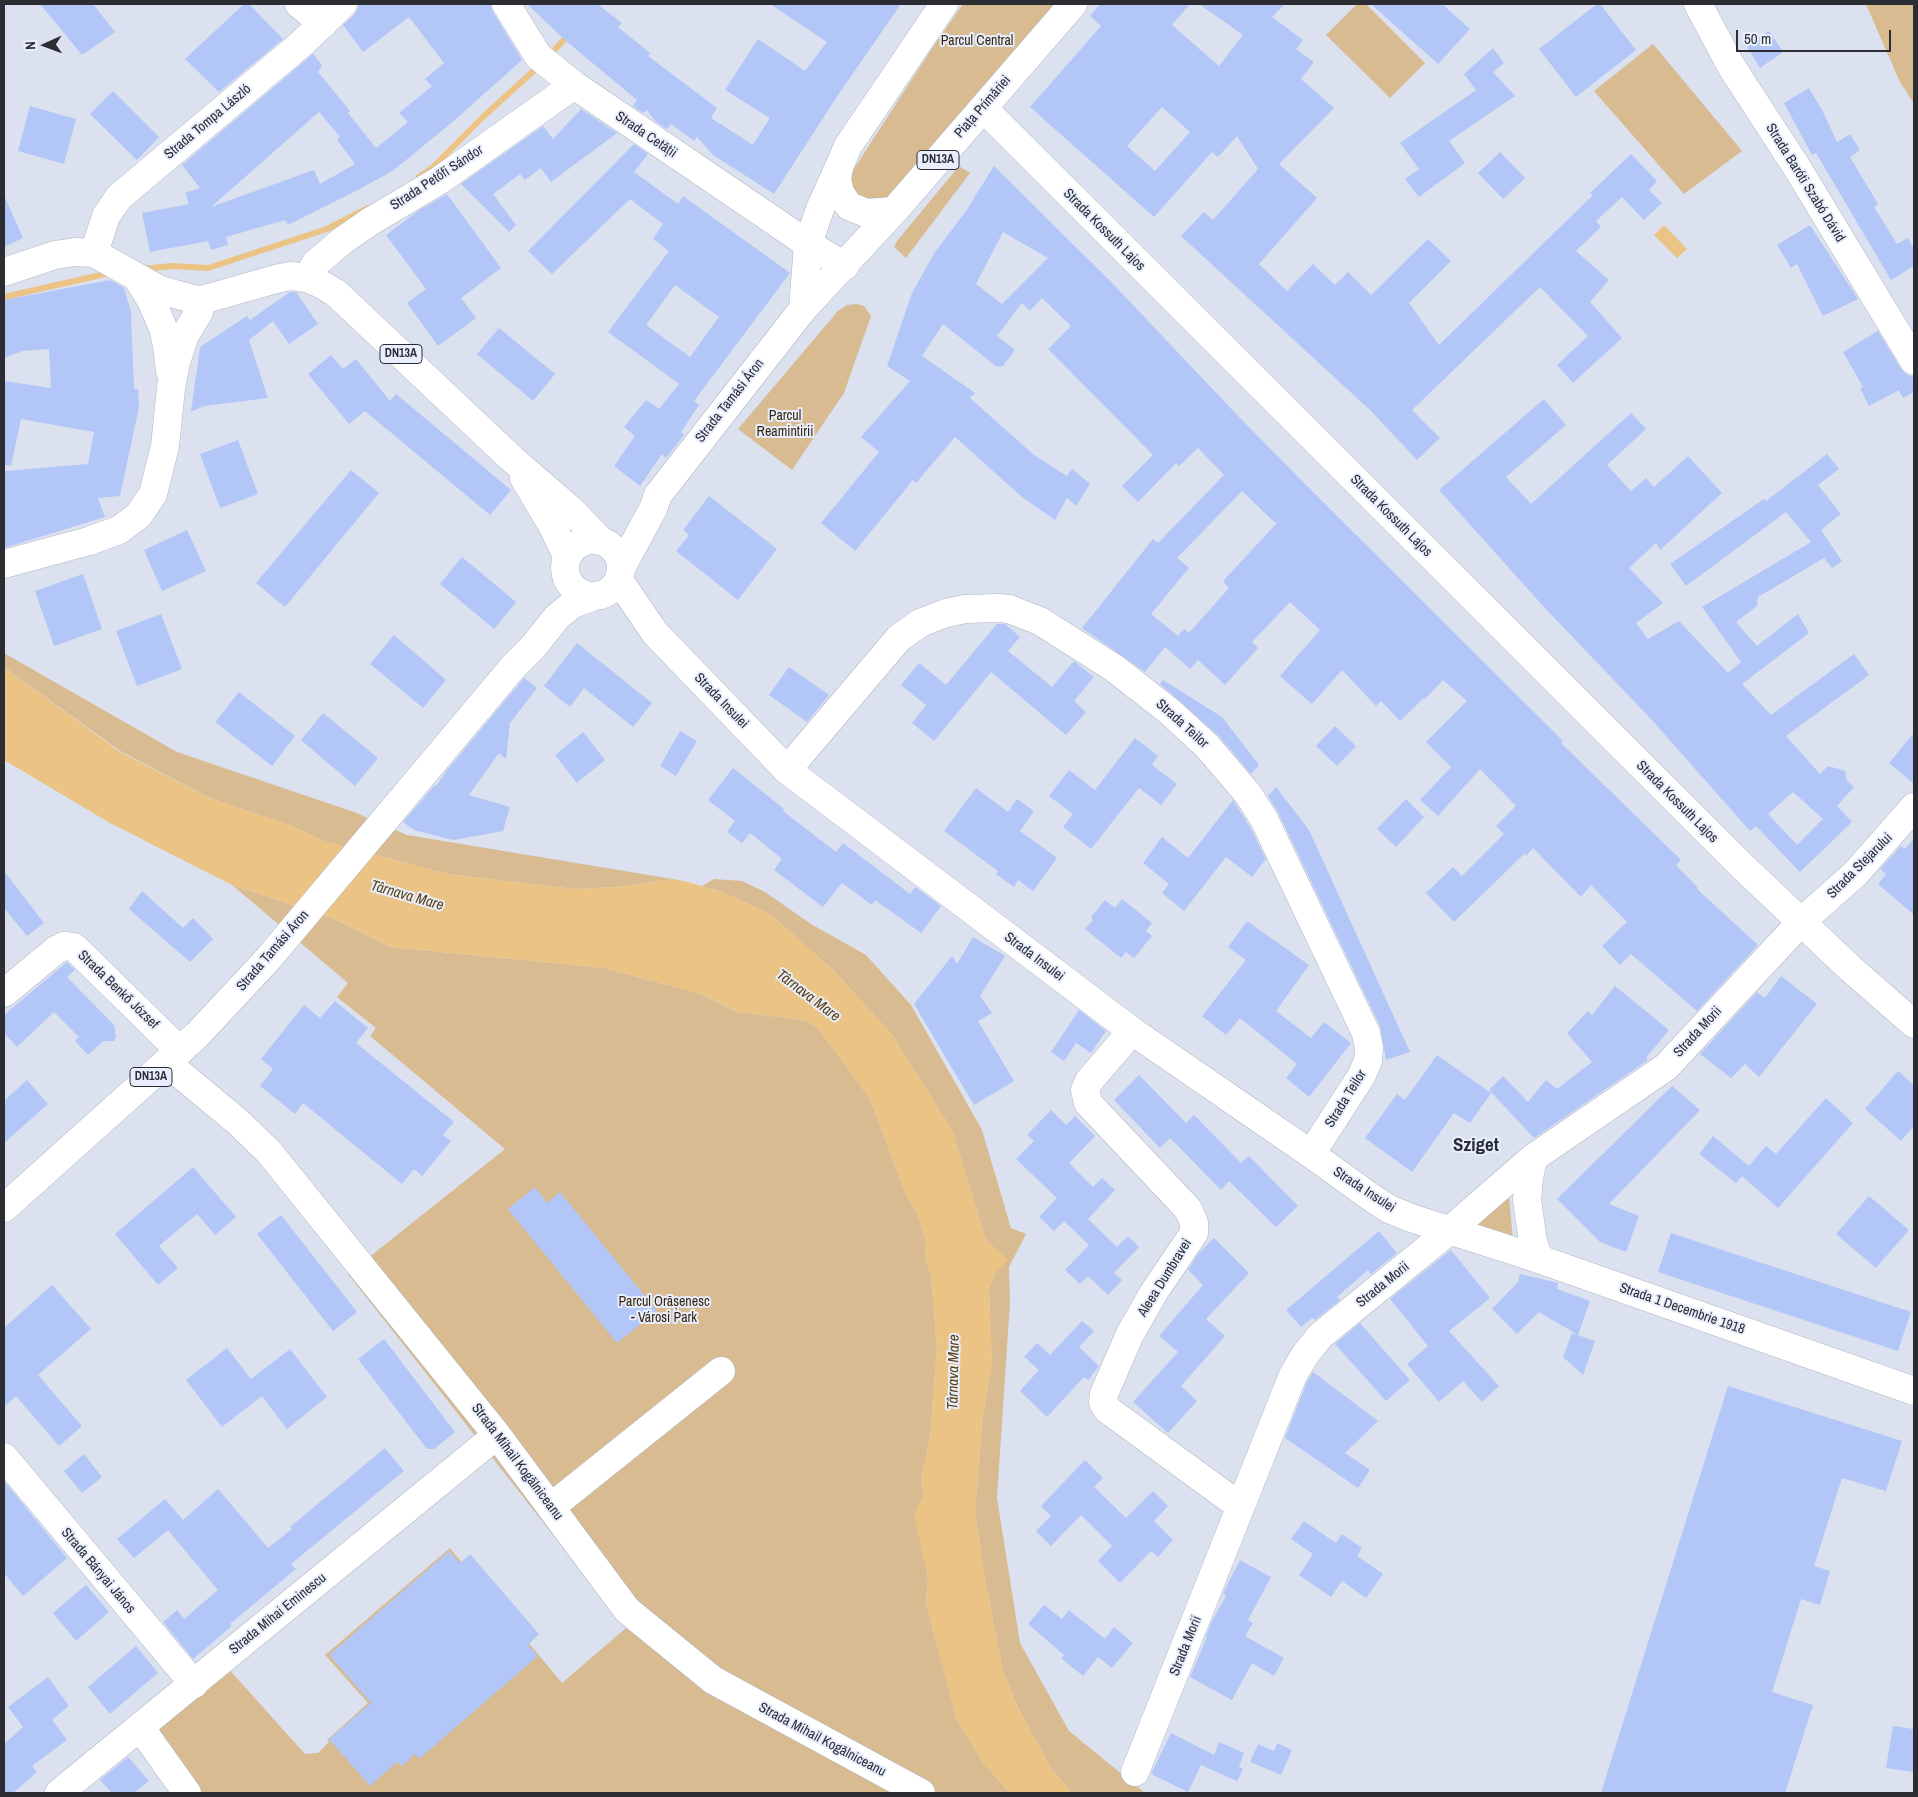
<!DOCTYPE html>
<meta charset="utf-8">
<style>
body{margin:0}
#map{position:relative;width:1918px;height:1797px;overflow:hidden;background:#dbe1ef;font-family:"Archivo Narrow",sans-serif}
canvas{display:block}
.frame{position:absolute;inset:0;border:5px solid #2b2d33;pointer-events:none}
.north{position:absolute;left:20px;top:20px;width:50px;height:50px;-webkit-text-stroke:4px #e8eefd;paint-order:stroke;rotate:268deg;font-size:14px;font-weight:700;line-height:20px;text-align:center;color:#2b2d33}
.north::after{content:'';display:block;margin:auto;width:18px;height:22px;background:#2b2d33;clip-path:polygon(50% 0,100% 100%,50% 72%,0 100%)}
.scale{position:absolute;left:1736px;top:30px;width:155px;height:22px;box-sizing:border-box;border:2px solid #2b2d33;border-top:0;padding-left:6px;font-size:15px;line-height:18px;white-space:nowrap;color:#2b2d33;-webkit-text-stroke:4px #e8eefd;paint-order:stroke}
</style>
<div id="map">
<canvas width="1918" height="1797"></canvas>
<div class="frame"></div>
<div class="north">N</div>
<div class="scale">50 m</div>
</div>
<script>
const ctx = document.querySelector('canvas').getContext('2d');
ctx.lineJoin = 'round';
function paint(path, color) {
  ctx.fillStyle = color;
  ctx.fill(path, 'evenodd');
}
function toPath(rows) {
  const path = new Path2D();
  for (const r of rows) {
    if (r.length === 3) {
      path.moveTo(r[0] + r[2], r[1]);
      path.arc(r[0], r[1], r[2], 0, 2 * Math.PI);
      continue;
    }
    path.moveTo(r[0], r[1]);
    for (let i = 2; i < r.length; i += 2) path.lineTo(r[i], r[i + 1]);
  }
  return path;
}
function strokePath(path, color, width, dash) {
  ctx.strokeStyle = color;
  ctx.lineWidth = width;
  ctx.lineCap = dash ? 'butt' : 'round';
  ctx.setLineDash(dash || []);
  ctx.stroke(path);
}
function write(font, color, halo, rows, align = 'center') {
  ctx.font = font + ' "Archivo Narrow",sans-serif';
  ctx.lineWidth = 4;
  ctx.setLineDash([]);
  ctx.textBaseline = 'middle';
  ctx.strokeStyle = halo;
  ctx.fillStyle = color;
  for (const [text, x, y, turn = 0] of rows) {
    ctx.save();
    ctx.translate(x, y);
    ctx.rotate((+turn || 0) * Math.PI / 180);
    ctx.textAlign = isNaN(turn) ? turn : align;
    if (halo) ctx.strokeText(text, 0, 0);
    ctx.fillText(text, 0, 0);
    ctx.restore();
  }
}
paint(toPath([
 [963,4,1054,4,889,196,882,202,855,203,850,175,931,50],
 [1357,4,1366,4,1425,63,1390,98,1326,35],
 [1866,4,1914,4,1914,104,1899,80],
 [1653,44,1742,151,1684,194,1594,91],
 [959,166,970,173,906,258,894,247,897,241],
 [857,304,864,306,871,316,844,393,792,470,738,429,838,311,847,305],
 [4,653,177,752,354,812,407,835,673,879,617,887,574,889,448,874,323,841,290,825,210,798,120,751,4,667],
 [714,879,742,881,765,892,811,924,866,955,911,1005,982,1130,1011,1228,1026,1234,1009,1267,1010,1303,997,1498,1020,1643,1069,1731,1145,1793,1072,1793,1052,1770,1017,1706,1002,1667,985,1579,975,1513,983,1415,992,1365,989,1289,995,1273,1007,1260,986,1240,952,1130,893,1036,834,971,770,914,722,892,702,886],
 [232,885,334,919,391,947,604,968,701,994,737,1012,805,1020,818,1028,870,1099,908,1200,917,1212,926,1241,925,1256,931,1276,937,1348,930,1438,921,1479,924,1494,915,1514,928,1577,926,1603,957,1721,985,1765,1010,1793,199,1793,153,1730,226,1666,305,1754,318,1753,329,1742,327,1740,368,1703,325,1655,450,1548,562,1683,626,1628,348,1274,505,1149,370,1036,376,1028,337,997,348,983],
 [1509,1196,1513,1242,1469,1226]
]), '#d8bb90');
paint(toPath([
 [1664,225,1687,249,1677,258,1654,235],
 [4,667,120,752,210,798,290,825,323,841,448,874,574,889,617,887,673,879,688,882,722,892,770,914,834,971,893,1036,952,1130,986,1240,1008,1260,995,1273,989,1289,992,1365,983,1415,975,1513,985,1579,1002,1667,1017,1706,1052,1770,1072,1793,1010,1793,985,1765,957,1721,926,1603,928,1577,914,1514,924,1494,921,1479,930,1438,937,1348,931,1276,925,1256,926,1241,917,1212,908,1200,870,1099,818,1028,805,1020,737,1012,701,994,604,968,391,947,334,919,232,885,110,823,4,760]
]), '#ebc385');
strokePath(toPath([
 [549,56,569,34],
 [419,177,432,168,483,117,540,65],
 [142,269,172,266,208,268,327,229,368,208],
 [4,297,110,273]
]), '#ebc385', 6);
paint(toPath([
 [40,4,93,4,115,32,82,55],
 [244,4,249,4,283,39,219,92,185,59],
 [358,4,490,4,493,12,522,60,456,119,394,170,354,192,288,225,285,220,226,237,228,245,211,250,208,241,150,252,142,213,189,204,185,193,200,188,182,165,313,54,322,65,318,72,350,111,348,113,376,148,408,122,399,113,432,86,425,79,444,63,409,17,363,52,343,25,354,15,358,9],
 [319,112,340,137,337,140,355,164,320,184,314,170,211,207],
 [527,4,597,4,622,23,618,27,650,53,648,56,717,108,711,118,753,145,770,118,725,90,758,39,805,71,827,42,770,4,901,4,838,95,774,194,713,155,697,137,694,141,671,124,667,129,656,122,647,110,643,113,633,106,637,100,566,41],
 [1100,4,1190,4,1172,25,1219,66,1243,35,1199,4,1285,4,1272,17,1303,40,1296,49,1314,62,1301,79,1334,108,1279,164,1317,198,1259,264,1287,291,1313,264,1335,285,1348,272,1371,295,1428,239,1451,261,1409,303,1439,345,1593,195,1590,193,1631,154,1657,181,1649,190,1662,203,1644,220,1622,197,1596,221,1601,227,1576,251,1609,280,1590,302,1622,338,1573,383,1557,365,1588,336,1540,287,1412,410,1440,438,1417,460,1371,411,1181,236,1204,212,1213,220,1258,169,1237,136,1218,157,1212,152,1154,217,1030,107,1101,26,1090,16],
 [1162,107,1190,132,1155,171,1127,146],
 [1371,4,1442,4,1470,29,1438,64],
 [1597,4,1600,4,1636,50,1576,97,1539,49],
 [1769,31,1783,52,1760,68,1747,47],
 [1493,48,1504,63,1493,72,1515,96,1449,141,1465,163,1419,197,1405,179,1419,169,1400,143,1476,90,1464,74],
 [1809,88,1822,110,1837,142,1850,134,1860,150,1850,157,1878,204,1874,207,1897,244,1908,238,1914,249,1914,266,1891,280,1816,153,1812,155,1784,103],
 [113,91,159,137,137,160,90,114],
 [30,106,76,119,64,164,18,151],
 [581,109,617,133,551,182,541,168,525,180,520,174,493,194,516,225,509,232,461,184,543,126,553,139],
 [634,144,648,154,634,172,678,204,683,196,790,273,694,401,699,405,681,432,684,435,666,458,662,454,640,486,614,466,635,436,624,427,646,400,659,409,679,384,608,332,669,251,653,239,663,224,630,199,552,274,528,251],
 [675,285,719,317,690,357,646,325],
 [1500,152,1525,178,1503,199,1478,173],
 [994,166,1114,285,1240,418,1306,485,1563,741,1561,743,1681,860,1676,865,1698,888,1697,889,1758,945,1697,1011,1631,954,1620,965,1602,946,1627,922,1591,885,1581,897,1533,848,1526,856,1524,854,1454,922,1426,893,1453,867,1462,876,1504,834,1496,826,1516,806,1480,769,1438,816,1420,800,1451,767,1426,742,1467,701,1443,680,1425,699,1424,698,1400,721,1381,701,1376,706,1342,670,1312,704,1280,676,1320,630,1290,602,1252,642,1258,648,1225,685,1198,660,1190,669,1165,647,1145,672,1082,628,1153,539,1158,543,1224,475,1198,448,1179,466,1176,463,1138,502,1122,486,1153,455,1048,349,1071,326,1042,298,1030,311,1022,303,997,336,1015,350,1003,366,997,367,943,324,922,356,975,393,970,398,1034,455,1067,476,1072,469,1090,484,1076,506,1067,498,1055,520,1022,497,955,437,916,483,913,480,855,551,821,523,879,452,861,437,910,381,887,366,912,293,935,252,966,211],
 [1003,232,1048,258,1002,304,976,284],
 [1242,491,1272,520,1277,523,1223,581,1229,588,1189,633,1184,629,1178,636,1151,614,1189,568,1177,558],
 [447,194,501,268,461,298,476,318,438,346,407,303,426,289,386,235,418,211],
 [4,195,23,238,4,247],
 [1810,225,1858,299,1823,316,1797,264,1791,268,1777,245],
 [110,280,124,288,131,312,134,389,138,389,139,407,120,496,98,498,105,517,4,548,4,471,88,464,94,432,21,419,11,466,4,465,4,381,51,388,49,349,23,351,4,358,4,300],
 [290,292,296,292,318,324,289,344,273,321,249,340,268,398,204,406,191,412,200,347,247,316,250,320],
 [499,328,555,374,533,401,477,354],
 [1878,331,1901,369,1907,375,1914,377,1914,392,1903,398,1899,390,1869,406,1860,388,1863,387,1843,352],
 [331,355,343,369,356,359,390,401,396,394,511,490,490,515,365,411,349,424,308,374],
 [1544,399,1566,425,1506,477,1531,504,1631,413,1646,429,1607,465,1631,491,1646,478,1654,487,1688,456,1722,493,1660,550,1656,543,1629,568,1663,603,1636,623,1648,639,1679,621,1728,673,1741,662,1702,607,1811,542,1786,512,1686,586,1670,564,1764,499,1766,501,1827,454,1839,469,1818,485,1841,514,1821,530,1842,561,1832,568,1824,558,1758,597,1757,606,1736,622,1757,646,1798,614,1809,633,1742,684,1771,715,1854,654,1869,675,1786,736,1820,774,1828,766,1845,771,1847,781,1854,787,1837,806,1852,822,1800,872,1756,826,1750,831,1651,719,1543,606,1439,490],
 [1793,792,1823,819,1797,845,1768,814],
 [238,440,258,494,220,508,200,454],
 [351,470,379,493,285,607,256,583],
 [709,496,777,549,738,600,676,551,689,535,683,530],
 [187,530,206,571,162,591,144,550],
 [462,557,516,602,494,629,440,584],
 [83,574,102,629,54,646,35,591],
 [161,614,182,669,137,686,116,631],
 [997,624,1005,624,1020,637,1008,651,1052,687,1074,661,1094,677,1074,701,1086,712,1066,735,991,672,934,741,912,723,926,705,901,685,919,663,946,685],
 [394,635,446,680,423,708,370,664],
 [577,643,652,703,633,727,584,688,570,707,544,686],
 [789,667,829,695,807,722,769,695],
 [524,678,537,688,510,723,506,759,499,753,469,795,510,807,503,831,453,840,414,830,403,822,435,785,436,786,448,769],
 [1163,680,1222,717,1259,765,1251,774,1218,735,1160,684],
 [239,692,295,736,272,766,215,722],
 [323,713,378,758,355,786,301,740],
 [1335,726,1356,746,1337,766,1316,746],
 [680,731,697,741,676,776,660,766],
 [583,732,605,760,577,783,555,755],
 [1914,733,1914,784,1889,763],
 [1135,738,1158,756,1152,765,1177,784,1161,805,1139,788,1091,849,1063,827,1073,814,1049,796,1069,770,1095,790],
 [733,768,784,809,783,811,836,852,843,843,910,894,915,887,941,906,921,933,875,900,872,905,842,883,823,907,774,870,782,859,750,833,742,843,727,832,735,821,708,800],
 [1276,787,1309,830,1410,1052,1386,1060,1380,1026,1278,812,1268,796],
 [976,788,1008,812,1017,799,1034,811,1020,831,1057,858,1033,891,1018,880,1014,887,996,874,998,871,944,831],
 [1406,799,1424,817,1396,847,1377,829],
 [1233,800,1250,827,1266,859,1252,877,1226,857,1184,911,1162,893,1169,884,1143,863,1162,837,1188,858],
 [1914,838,1914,915,1878,884,1886,874,1880,869,1901,846,1905,849],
 [4,871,44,923,27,936,4,908],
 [142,891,183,928,193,918,213,939,190,962,129,909],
 [1122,899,1152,923,1146,931,1152,936,1134,958,1126,952,1121,958,1085,929,1093,920,1091,917,1105,900,1115,908],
 [1247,921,1309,965,1276,1011,1311,1038,1324,1022,1351,1043,1309,1097,1286,1078,1297,1064,1240,1018,1226,1035,1202,1016,1246,960,1228,947],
 [973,937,1005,956,980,996,992,1013,978,1021,1014,1081,974,1105,914,1004,952,956,957,964],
 [67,962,75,970,67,977,114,1025,116,1036,114,1041,103,1041,88,1055,75,1041,79,1037,54,1012,17,1047,4,1033,4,1015],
 [1781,976,1817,1004,1759,1077,1745,1064,1731,1078,1700,1054,1757,992,1765,998],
 [1615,986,1669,1030,1646,1058,1648,1060,1534,1138,1489,1090,1503,1076,1528,1102,1546,1080,1557,1089,1592,1062,1567,1033,1588,1011,1592,1015],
 [335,1001,368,1028,356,1043,454,1122,443,1135,451,1141,422,1176,414,1169,402,1184,303,1103,295,1114,260,1086,273,1069,261,1059,304,1005,320,1018],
 [1079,1010,1106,1031,1091,1053,1076,1043,1064,1061,1051,1052],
 [1437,1055,1491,1093,1470,1123,1454,1113,1412,1172,1365,1138,1397,1094,1405,1100],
 [1898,1071,1914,1085,1914,1126,1901,1141,1865,1109],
 [1139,1075,1186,1123,1194,1115,1241,1163,1249,1156,1298,1206,1276,1227,1229,1181,1221,1190,1170,1138,1160,1148,1114,1100],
 [27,1080,48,1104,4,1143,4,1101],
 [1672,1086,1700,1110,1609,1204,1639,1216,1626,1252,1600,1242,1557,1199],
 [1826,1098,1853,1123,1778,1208,1742,1176,1736,1183,1699,1154,1713,1136,1749,1166,1766,1146,1776,1154],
 [1051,1110,1066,1125,1075,1116,1095,1136,1069,1163,1093,1187,1102,1178,1115,1190,1088,1219,1117,1247,1128,1236,1139,1247,1114,1273,1122,1280,1108,1295,1088,1276,1080,1284,1065,1270,1089,1245,1064,1221,1054,1231,1039,1217,1057,1198,1016,1159,1034,1141,1027,1135],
 [193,1167,236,1217,215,1235,197,1214,159,1246,178,1268,158,1285,115,1234],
 [535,1187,547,1203,560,1192,657,1311,617,1343,508,1209],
 [1869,1196,1909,1230,1876,1268,1836,1234],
 [281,1215,357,1312,333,1331,257,1234],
 [1379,1231,1397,1253,1371,1274,1368,1270,1337,1297,1340,1300,1315,1320,1312,1318,1301,1327,1286,1310],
 [1671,1233,1911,1312,1898,1351,1658,1272],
 [1214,1238,1249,1273,1206,1319,1225,1336,1181,1386,1197,1401,1168,1433,1133,1402,1178,1352,1159,1336,1203,1285,1188,1270,1198,1254],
 [1451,1250,1490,1298,1449,1331,1499,1386,1482,1402,1463,1381,1439,1402,1407,1364,1428,1346,1390,1299],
 [1520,1274,1558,1283,1557,1289,1590,1301,1578,1335,1539,1312,1517,1334,1492,1309,1518,1282],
 [52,1285,91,1329,38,1375,82,1426,59,1446,16,1396,4,1407,4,1328],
 [1082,1321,1094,1331,1079,1347,1099,1366,1088,1380,1084,1377,1047,1417,1020,1391,1039,1370,1024,1357,1037,1343,1050,1355],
 [1360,1323,1410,1380,1386,1401,1335,1344],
 [1572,1333,1595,1341,1583,1375,1563,1357],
 [384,1339,455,1432,434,1449,427,1449,358,1359],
 [227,1348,251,1379,290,1349,327,1397,287,1429,262,1396,222,1427,186,1380],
 [1313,1372,1378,1421,1345,1453,1370,1470,1358,1488,1285,1438,1307,1382],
 [1728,1386,1902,1441,1886,1491,1842,1478,1814,1566,1830,1571,1820,1605,1801,1599,1772,1692,1813,1705,1785,1793,1601,1793],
 [385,1448,404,1471,291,1564,296,1569,230,1624,232,1626,193,1659,163,1622,177,1610,184,1619,218,1590,168,1530,134,1558,117,1539,165,1499,183,1520,218,1489,268,1548,292,1529,290,1527],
 [84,1454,102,1477,82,1493,64,1471],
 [1085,1460,1103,1478,1094,1487,1126,1518,1153,1491,1168,1506,1154,1521,1173,1540,1158,1557,1151,1551,1120,1583,1098,1561,1112,1546,1081,1515,1051,1546,1036,1531,1051,1516,1041,1506],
 [4,1481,67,1558,23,1596,4,1573],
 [1304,1521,1336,1543,1342,1534,1362,1548,1357,1556,1383,1574,1366,1598,1342,1581,1331,1597,1299,1575,1313,1554,1291,1539],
 [449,1551,460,1563,470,1554,539,1634,528,1645,538,1656,419,1759,415,1754,402,1766,397,1762,370,1786,329,1739,371,1703,329,1655],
 [1240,1560,1271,1577,1248,1620,1253,1623,1245,1636,1284,1658,1274,1676,1252,1663,1232,1700,1190,1677,1207,1637,1206,1636,1212,1621,1226,1596,1223,1594,1226,1587],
 [86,1585,109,1612,76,1641,53,1613],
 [1044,1605,1062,1619,1069,1610,1105,1639,1114,1627,1133,1643,1112,1668,1098,1657,1083,1676,1061,1658,1064,1655,1028,1624],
 [136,1646,158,1673,110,1714,88,1687],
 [48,1677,69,1706,52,1720,67,1740,32,1766,37,1772,13,1793,4,1793,4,1744,23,1727,8,1707],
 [1893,1726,1914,1729,1914,1772,1886,1768],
 [1171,1733,1214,1755,1219,1742,1244,1753,1239,1767,1243,1769,1237,1781,1201,1765,1188,1792,1151,1774],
 [1277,1743,1292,1750,1281,1775,1250,1762,1258,1744,1274,1751],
 [128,1757,149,1781,134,1793,112,1793,100,1780]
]), '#b3c6f8');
const minor = toPath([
 [299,4,323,24],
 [506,4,538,56,574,85,808,244,803,309],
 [1698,4,1731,66,1796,166,1914,361],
 [839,167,820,209,808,244,845,266],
 [94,253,106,216,119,197,300,45,343,4],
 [307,278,316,263,342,241,371,221,440,180,574,85],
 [787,770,899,638,920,623,946,613,965,609,999,608,1009,609,1040,621,1114,668,1169,711,1207,746,1248,794,1264,819,1366,1033,1369,1048,1368,1061,1362,1075,1311,1154],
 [4,993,56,950,64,946,74,947,180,1051],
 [1132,1031,1089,1081,1085,1090,1088,1103,1188,1209,1194,1222,1194,1233,1154,1292,1130,1334,1104,1394,1103,1403,1108,1410,1241,1507],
 [167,1063,238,1122,269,1152,497,1435,627,1610,713,1680,921,1793],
 [1533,1158,1529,1178,1527,1200,1533,1242,1539,1259],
 [4,1457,194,1684],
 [551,1507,721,1371],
 [140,1727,187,1793],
 [1135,1772,1293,1375,1305,1355,1320,1336,1449,1231,1533,1158,1666,1067,1802,921,1855,874,1914,807],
 [59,1793,497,1435]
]);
const major = toPath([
 [983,108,1743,867,1851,969,1914,1024],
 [894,211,866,213,849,206,840,193,837,179,839,167,848,146,944,4],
 [4,272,55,255,75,252,94,253,160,290,193,299,202,300,276,279,290,276,307,278,319,283,336,293,512,459,571,510,601,541],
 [138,279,152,302,163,328,167,346,170,371],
 [524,478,552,525,567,556],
 [593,568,28],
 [4,564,89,541,119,530,138,516,153,494,165,446,171,388,176,362,185,335,199,312,202,300],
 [621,568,653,509,658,495,803,309,894,211,1073,4],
 [619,580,655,633,787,770,1132,1031,1311,1154,1372,1198,1389,1209,1411,1218,1539,1259,1914,1391],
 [4,1208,197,1035,268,959,513,667,533,647,557,617,573,604,592,597]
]);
strokePath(minor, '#b0b6c4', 29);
strokePath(major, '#b0b6c4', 29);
strokePath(minor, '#fff', 28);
strokePath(major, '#fff', 28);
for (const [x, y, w] of [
 [938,160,42],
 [401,354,42],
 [151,1077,42]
]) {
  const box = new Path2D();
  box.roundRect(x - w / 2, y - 9.5, w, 19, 4);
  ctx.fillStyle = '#e8eefd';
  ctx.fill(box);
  strokePath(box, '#2b2d33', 1);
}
write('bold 12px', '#2b2d33', null, [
 ["DN13A",938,160],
 ["DN13A",401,354],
 ["DN13A",151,1077]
]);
write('14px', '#37270b', '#e8eefd', [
 ["Parcul Central",977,41],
 ["Parcul",785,416],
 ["Reamintirii",785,432],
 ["Parcul Orășenesc",664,1302],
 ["- Városi Park",664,1318]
]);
write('14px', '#2b2d33', '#e8eefd', [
 ["Piața Primăriei",983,107,-49],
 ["Strada Tompa László",208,122,-40],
 ["Strada Cetății",646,135,34],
 ["Strada Petőfi Sándor",437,178,-33],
 ["Strada Baróti Szabó Dávid",1805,183,58],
 ["Strada Kossuth Lajos",1104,230,45],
 ["Strada Tamási Áron",730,401,-52],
 ["Strada Kossuth Lajos",1391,516,45],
 ["Strada Insulei",721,701,46],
 ["Strada Teilor",1182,724,42],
 ["Strada Kossuth Lajos",1677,802,45],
 ["Strada Stejarului",1860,866,-45],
 ["Strada Tamási Áron",273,951,-49],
 ["Strada Insulei",1034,957,37],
 ["Strada Benkő József",118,990,44],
 ["Strada Morii",1698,1032,-47],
 ["Strada Teilor",1346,1099,-58],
 ["Strada Insulei",1364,1190,33],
 ["Aleea Dumbravei",1165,1278,-58],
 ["Strada Morii",1383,1285,-39],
 ["Strada 1 Decembrie 1918",1682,1309,19],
 ["Strada Mihail Kogălniceanu",517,1462,53],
 ["Strada Bányai János",98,1571,50],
 ["Strada Mihai Eminescu",278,1614,-39],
 ["Strada Morii",1186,1646,-68],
 ["Strada Mihail Kogălniceanu",822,1740,28]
]);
write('italic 15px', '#5d4212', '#e8eefd', [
 ["Târnava Mare",407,896,16],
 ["Târnava Mare",808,996,37],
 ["Târnava Mare",954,1372,-89]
]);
write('bold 19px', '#282c37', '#e8eefd', [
 ["Sziget",1476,1146]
]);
</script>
